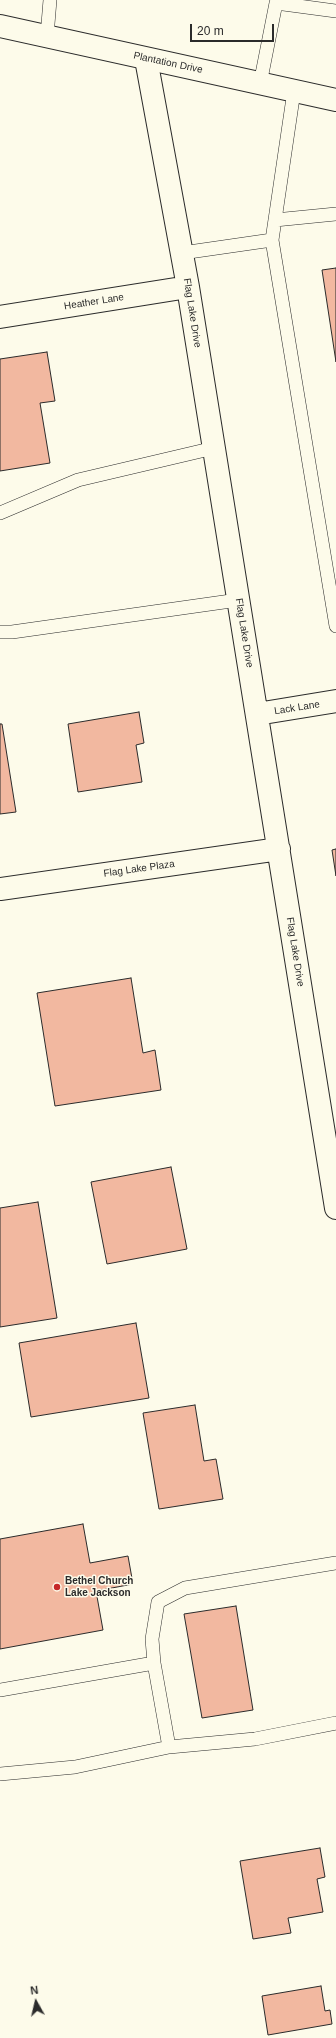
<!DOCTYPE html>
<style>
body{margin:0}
#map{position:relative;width:336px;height:2038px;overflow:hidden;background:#fdfbea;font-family:Helvetica,sans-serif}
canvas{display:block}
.north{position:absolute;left:16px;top:1982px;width:40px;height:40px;-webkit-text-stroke:3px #fdfbea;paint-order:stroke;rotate:352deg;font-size:11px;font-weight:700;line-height:16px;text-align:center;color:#2b2b2b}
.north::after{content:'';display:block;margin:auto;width:14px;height:18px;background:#2b2b2b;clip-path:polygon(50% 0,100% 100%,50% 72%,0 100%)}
.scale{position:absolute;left:190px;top:24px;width:84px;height:18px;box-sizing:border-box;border:2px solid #2b2b2b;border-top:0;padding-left:5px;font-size:12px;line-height:14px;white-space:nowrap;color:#2b2b2b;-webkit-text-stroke:3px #fdfbea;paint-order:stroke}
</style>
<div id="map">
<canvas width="336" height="2038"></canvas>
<div class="north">N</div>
<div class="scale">20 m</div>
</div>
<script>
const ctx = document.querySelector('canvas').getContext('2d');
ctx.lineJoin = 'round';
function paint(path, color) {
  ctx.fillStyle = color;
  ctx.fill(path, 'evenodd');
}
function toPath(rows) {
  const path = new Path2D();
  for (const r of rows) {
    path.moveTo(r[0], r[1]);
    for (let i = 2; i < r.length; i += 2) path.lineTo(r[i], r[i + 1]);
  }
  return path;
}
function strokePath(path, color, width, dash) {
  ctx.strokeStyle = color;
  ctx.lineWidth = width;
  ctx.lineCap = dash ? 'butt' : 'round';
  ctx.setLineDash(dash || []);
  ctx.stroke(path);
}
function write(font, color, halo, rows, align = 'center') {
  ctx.font = font + ' Helvetica,sans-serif';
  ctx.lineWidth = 3;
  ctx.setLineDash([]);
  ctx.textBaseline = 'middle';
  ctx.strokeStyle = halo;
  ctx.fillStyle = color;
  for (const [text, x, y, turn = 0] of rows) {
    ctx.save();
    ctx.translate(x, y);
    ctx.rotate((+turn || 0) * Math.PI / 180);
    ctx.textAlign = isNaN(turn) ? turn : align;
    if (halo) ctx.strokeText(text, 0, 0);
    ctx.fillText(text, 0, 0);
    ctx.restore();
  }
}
const building = toPath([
 [336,268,336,362,322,270,336,268],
 [47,352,55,401,40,403,50,463,0,471,0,359,47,352],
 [139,712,144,743,136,745,142,782,78,792,68,724,139,712],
 [0,724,2,724,16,812,0,814,0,724],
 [336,849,336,876,332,850,336,849],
 [131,978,143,1053,155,1050,161,1090,55,1106,37,993,131,978],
 [171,1167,187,1249,107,1264,91,1182,171,1167],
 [38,1202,57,1318,0,1327,0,1208,38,1202],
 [136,1323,149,1398,31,1417,19,1343,136,1323],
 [195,1405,204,1461,216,1459,223,1499,159,1509,143,1413,195,1405],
 [83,1524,90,1563,128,1556,133,1584,96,1591,103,1630,0,1649,0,1539,83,1524],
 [236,1606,253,1710,202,1718,184,1614,236,1606],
 [320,1848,325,1877,317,1879,323,1912,288,1918,291,1933,253,1939,240,1861,320,1848],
 [321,1986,325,2011,330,2010,332,2024,268,2035,262,1996,321,1986]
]);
paint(building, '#f2b8a0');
strokePath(building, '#2b2b2b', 1);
const service = toPath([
 [47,36,50,0],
 [260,84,276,3,336,11],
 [294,91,272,240,336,626],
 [275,220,336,214],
 [182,253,272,240],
 [0,513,78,480,214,448],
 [0,632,12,632,238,600],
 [336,1563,185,1588,158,1602,152,1639,154,1663,169,1747,255,1739,336,1723],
 [0,1690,154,1663],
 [0,1774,75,1767,169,1747]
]);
const minor = toPath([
 [146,59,188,287,336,1208],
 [0,317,188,287],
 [257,714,336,701],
 [0,889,279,849]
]);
const secondary = toPath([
 [0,26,336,100]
]);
strokePath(service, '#2b2b2b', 14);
strokePath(minor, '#2b2b2b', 24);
strokePath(secondary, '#2b2b2b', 24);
strokePath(service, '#fdfbea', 13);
strokePath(minor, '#fdfbea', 22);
strokePath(secondary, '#fdfbea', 22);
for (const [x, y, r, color] of [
 [57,1587,4,"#c62828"]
]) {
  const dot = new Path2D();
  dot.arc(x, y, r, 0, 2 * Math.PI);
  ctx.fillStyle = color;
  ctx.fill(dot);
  strokePath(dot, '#fdfbea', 1.5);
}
write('10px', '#2b2b2b', '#fdfbea', [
 ["Plantation Drive",168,63,12],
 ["Heather Lane",94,302,-9],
 ["Flag Lake Drive",192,313,81],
 ["Flag Lake Drive",244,633,81],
 ["Lack Lane",297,708,-9],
 ["Flag Lake Plaza",139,869,-8],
 ["Flag Lake Drive",295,952,81]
]);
write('bold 10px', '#2b2b2b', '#fdfbea', [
 ["Bethel Church",65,1581],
 ["Lake Jackson",65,1593]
], 'left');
</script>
